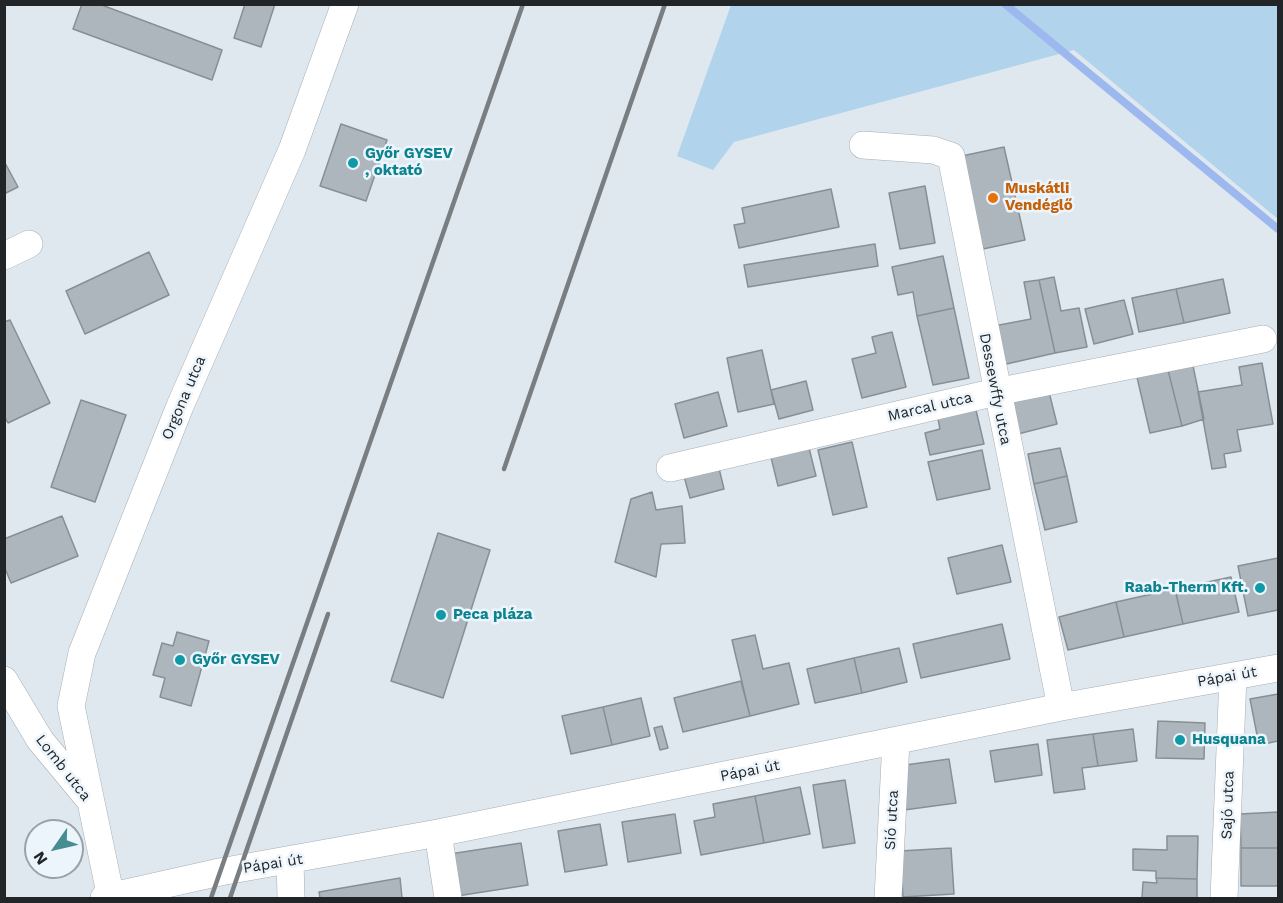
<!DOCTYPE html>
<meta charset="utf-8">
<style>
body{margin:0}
#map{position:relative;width:1283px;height:903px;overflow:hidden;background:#dfe8ef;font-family:"Work Sans",sans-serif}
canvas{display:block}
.frame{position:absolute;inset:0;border:6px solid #222527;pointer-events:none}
.north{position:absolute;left:24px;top:819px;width:60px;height:60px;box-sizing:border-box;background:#ecf5fc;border:2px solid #9ba2a7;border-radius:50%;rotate:236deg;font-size:16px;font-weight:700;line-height:24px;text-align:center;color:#222527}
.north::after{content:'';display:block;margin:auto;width:21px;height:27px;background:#458d90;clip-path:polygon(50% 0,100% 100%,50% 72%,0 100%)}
</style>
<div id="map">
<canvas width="1283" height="903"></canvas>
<div class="frame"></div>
<div class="north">N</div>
</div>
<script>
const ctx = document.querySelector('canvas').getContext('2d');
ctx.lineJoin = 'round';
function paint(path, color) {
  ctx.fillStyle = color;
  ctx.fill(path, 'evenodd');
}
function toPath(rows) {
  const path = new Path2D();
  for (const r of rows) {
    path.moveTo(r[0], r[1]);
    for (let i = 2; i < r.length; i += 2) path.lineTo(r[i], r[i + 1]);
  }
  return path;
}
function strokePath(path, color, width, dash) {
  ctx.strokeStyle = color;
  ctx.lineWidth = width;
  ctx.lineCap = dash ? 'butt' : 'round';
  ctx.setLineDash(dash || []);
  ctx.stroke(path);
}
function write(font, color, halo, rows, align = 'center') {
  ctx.font = font + ' "Work Sans",sans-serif';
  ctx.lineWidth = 5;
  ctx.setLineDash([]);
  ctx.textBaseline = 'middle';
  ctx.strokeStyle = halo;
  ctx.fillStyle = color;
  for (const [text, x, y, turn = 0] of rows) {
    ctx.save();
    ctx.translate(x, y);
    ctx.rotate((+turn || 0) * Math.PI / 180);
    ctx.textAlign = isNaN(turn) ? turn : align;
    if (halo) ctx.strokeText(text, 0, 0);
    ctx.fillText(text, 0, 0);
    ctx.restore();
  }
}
paint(toPath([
 [731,5,1278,5,1278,219,1074,50,734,142,713,170,677,156]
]), '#b1d3ec');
strokePath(toPath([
 [1005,4,1278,229]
]), '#9db8ee', 8);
const building = toPath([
 [82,4,99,4,222,50,212,80,73,29,82,4],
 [245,4,275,4,261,47,234,38,245,4],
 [341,124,387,140,366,201,320,186,341,124],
 [1004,147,1025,240,983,249,962,156,1004,147],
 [4,161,18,187,4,194,4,161],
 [925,186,935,243,900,249,889,193,925,186],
 [831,189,839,227,739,248,734,225,745,223,742,208,831,189],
 [875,244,878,266,748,287,744,265,875,244],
 [149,252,169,295,85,334,66,291,149,252],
 [943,256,954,308,917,316,913,292,898,295,892,267,943,256],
 [1054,277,1061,311,1079,308,1087,347,1055,353,1039,280,1054,277],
 [1223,279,1230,313,1184,323,1176,289,1223,279],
 [1039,280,1055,353,1002,365,994,326,1031,319,1024,282,1039,280],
 [1176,289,1184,323,1139,332,1132,298,1176,289],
 [1124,300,1133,334,1094,344,1085,309,1124,300],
 [954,308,969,378,933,385,917,316,954,308],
 [10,320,50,403,8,423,4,416,4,322,10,320],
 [892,332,906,387,862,398,852,359,876,353,872,337,892,332],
 [762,350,774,404,738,412,727,358,762,350],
 [1192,361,1204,419,1182,426,1167,366,1192,361],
 [1262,363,1273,424,1237,430,1241,451,1224,454,1226,467,1212,469,1198,392,1242,385,1239,367,1262,363],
 [1167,366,1182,426,1150,433,1136,373,1167,366],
 [806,381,813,410,779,419,771,390,806,381],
 [1048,388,1057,424,1018,434,1010,397,1048,388],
 [718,392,727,426,684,438,675,404,718,392],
 [81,400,126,415,95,502,51,487,81,400],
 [975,406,984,444,930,455,925,433,940,429,937,414,975,406],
 [852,442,867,507,833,515,818,450,852,442],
 [808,444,816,476,778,486,770,453,808,444],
 [1060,448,1067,476,1034,484,1028,454,1060,448],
 [982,450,990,489,937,500,928,462,982,450],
 [717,460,724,489,690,498,682,469,717,460],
 [1067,476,1077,522,1045,530,1034,484,1067,476],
 [652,492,656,510,682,506,685,543,661,544,656,577,615,562,631,499,652,492],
 [62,516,78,556,11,583,4,566,4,539,62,516],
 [438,533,490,550,443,698,391,681,438,533],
 [1002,545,1011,582,957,594,948,558,1002,545],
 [1278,558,1278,610,1248,616,1238,566,1278,558],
 [1231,577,1239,612,1183,624,1175,589,1231,577],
 [1175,589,1183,624,1124,637,1116,602,1175,589],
 [1116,602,1124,637,1068,650,1059,617,1116,602],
 [1002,624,1010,659,921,678,913,644,1002,624],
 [177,632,209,641,191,706,160,697,165,678,153,675,162,643,173,646,177,632],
 [755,635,763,669,789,663,799,704,750,716,732,640,755,635],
 [899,648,907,682,862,693,854,658,899,648],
 [854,658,862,693,815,703,807,669,854,658],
 [741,681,750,716,683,732,674,698,741,681],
 [1278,694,1278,741,1259,745,1250,699,1278,694],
 [641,698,650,736,612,745,603,707,641,698],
 [603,707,612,745,571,754,562,716,603,707],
 [1158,721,1205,723,1204,759,1156,758,1158,721],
 [662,726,668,748,660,750,654,728,662,726],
 [1133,729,1137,761,1098,766,1093,734,1133,729],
 [1093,734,1098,766,1082,768,1085,789,1054,793,1047,740,1093,734],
 [1038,744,1042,775,995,782,990,751,1038,744],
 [949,759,956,803,904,810,898,766,949,759],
 [845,780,855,843,823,848,813,785,845,780],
 [800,787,810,834,764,843,755,796,800,787],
 [755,796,764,843,701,855,694,821,715,817,713,804,755,796],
 [1278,812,1278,848,1241,848,1240,814,1278,812],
 [675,814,681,853,628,862,622,822,675,814],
 [600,824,607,865,565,872,558,831,600,824],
 [1167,836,1198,836,1197,879,1156,878,1156,871,1133,870,1133,849,1167,850,1167,836],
 [521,843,528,885,457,896,450,854,521,843],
 [951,848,954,894,903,897,900,851,951,848],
 [1241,848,1278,848,1278,886,1241,886,1241,848],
 [400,878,402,898,320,898,319,892,400,878],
 [1156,878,1197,879,1197,898,1142,898,1143,882,1157,883,1156,878]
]);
paint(building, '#aeb6bd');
strokePath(building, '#878f96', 1.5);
const street = toPath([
 [863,145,933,150,951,156,1061,707],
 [4,256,29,244],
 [670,468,996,392,1263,339],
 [4,680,40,740,88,798],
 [438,833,448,898],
 [290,861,291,898],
 [104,898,220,872,438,833,1061,707,1278,668],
 [111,898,71,706,82,653,180,406,292,150,345,4],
 [888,898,896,741],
 [1224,898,1233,676]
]);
strokePath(street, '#a6aeb5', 28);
strokePath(street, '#fff', 27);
strokePath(toPath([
 [504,469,665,4],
 [211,898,523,4],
 [230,898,328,614]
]), '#787e82', 4.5);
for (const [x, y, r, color] of [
 [353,163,6,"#0f9aa8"],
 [993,198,6,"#e8710a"],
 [1260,588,6,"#0f9aa8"],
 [441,615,6,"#0f9aa8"],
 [180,660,6,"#0f9aa8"],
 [1180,740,6,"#0f9aa8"]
]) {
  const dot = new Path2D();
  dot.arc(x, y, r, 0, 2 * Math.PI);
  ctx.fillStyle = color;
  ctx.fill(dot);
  strokePath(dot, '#ecf5fc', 2);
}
write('bold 15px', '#0d838f', '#ecf5fc', [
 ["Győr GYSEV",365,154],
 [", oktató",365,171],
 ["Raab-Therm Kft.",1248,588,"right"],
 ["Peca pláza",453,615],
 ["Győr GYSEV",192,660],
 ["Husquana",1192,740]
], 'left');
write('bold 15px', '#c56008', '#ecf5fc', [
 ["Muskátli",1005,189],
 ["Vendéglő",1005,206]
], 'left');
write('15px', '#222527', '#ecf5fc', [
 ["Dessewffy utca",995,389,79],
 ["Orgona utca",184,398,-67],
 ["Marcal utca",930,407,-13],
 ["Pápai út",1227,677,-10],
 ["Lomb utca",63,768,52],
 ["Pápai út",750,771,-11],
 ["Sajó utca",1228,805,-88],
 ["Sió utca",892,820,-87],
 ["Pápai út",273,864,-9]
]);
</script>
